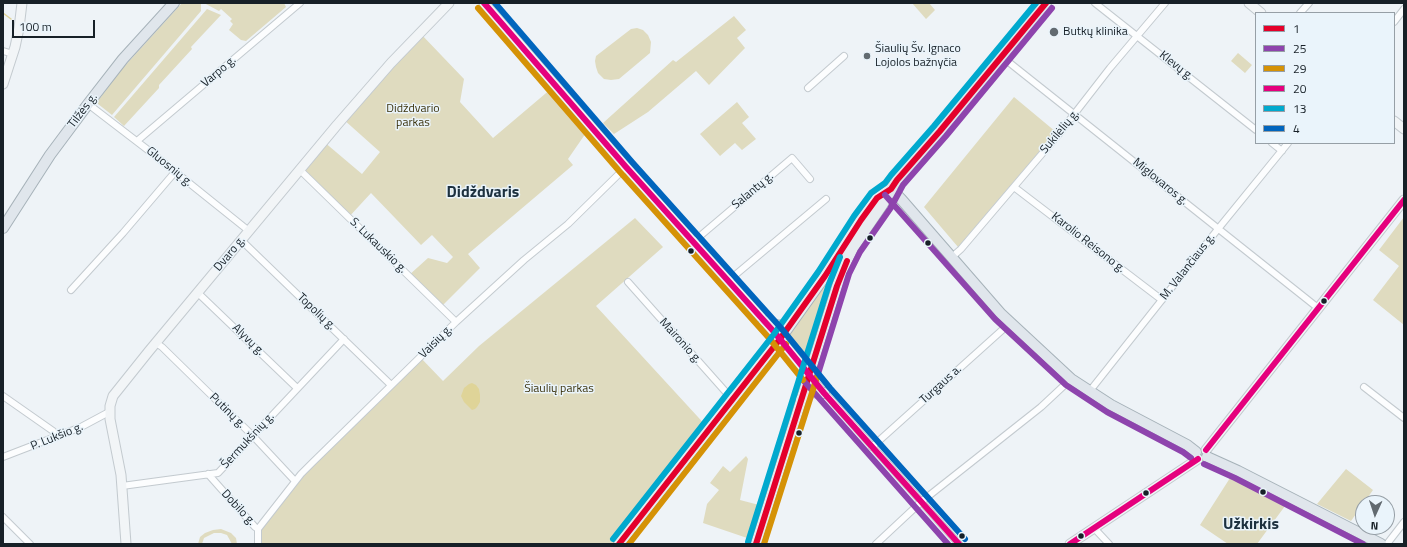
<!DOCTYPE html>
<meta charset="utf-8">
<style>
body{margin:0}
#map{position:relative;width:1407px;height:547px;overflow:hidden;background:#eef3f7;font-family:"Titillium Web",sans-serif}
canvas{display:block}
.frame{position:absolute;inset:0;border:4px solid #172027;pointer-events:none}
.legend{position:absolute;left:1255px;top:12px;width:140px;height:132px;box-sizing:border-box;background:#eaf4fb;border:1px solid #969fa6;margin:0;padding:5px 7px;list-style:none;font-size:12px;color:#172027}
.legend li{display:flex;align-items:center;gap:8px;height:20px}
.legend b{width:20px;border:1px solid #969fa6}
.north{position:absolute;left:1355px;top:495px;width:40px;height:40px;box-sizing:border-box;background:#eaf4fb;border:1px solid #969fa6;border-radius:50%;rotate:183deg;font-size:11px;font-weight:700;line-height:16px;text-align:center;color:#172027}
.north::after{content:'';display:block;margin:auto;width:14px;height:18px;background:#626a70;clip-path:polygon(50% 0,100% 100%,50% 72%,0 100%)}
.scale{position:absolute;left:12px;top:20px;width:83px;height:18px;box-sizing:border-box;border:2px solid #172027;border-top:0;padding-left:5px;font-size:12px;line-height:14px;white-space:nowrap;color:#172027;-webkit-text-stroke:3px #eaf4fb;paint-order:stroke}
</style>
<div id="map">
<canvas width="1407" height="547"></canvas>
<div class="frame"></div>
<ul class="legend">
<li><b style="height:5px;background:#e4002b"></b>1</li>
<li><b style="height:5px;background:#8e44ad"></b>25</li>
<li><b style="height:5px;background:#d59206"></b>29</li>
<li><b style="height:5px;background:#e5007d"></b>20</li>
<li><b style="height:5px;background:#00a9ce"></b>13</li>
<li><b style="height:5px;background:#0065bd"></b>4</li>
</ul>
<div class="north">N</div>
<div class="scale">100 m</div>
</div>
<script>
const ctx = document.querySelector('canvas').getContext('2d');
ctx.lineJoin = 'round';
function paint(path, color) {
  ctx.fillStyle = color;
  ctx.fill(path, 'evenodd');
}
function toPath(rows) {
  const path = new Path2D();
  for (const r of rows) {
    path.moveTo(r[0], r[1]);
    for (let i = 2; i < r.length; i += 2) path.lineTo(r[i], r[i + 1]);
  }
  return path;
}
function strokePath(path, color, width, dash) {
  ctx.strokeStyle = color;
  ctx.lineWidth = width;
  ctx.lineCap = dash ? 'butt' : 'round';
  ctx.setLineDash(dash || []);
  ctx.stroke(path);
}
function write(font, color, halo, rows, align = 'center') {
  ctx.font = font + ' "Titillium Web",sans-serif';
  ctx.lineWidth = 3;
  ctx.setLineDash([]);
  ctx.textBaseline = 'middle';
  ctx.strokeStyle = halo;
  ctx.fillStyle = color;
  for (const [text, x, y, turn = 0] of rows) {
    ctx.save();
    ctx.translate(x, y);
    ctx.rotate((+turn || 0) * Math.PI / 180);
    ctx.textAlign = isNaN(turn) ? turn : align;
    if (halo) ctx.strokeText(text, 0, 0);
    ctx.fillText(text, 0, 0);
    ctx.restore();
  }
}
paint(toPath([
 [182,3,201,3,201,11,112,115,98,104,97,102,122,69],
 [204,3,284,3,286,7,246,41,241,40,229,30,233,24,230,21,232,19,221,9,219,11],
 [912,3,929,3,935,10,926,19],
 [207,9,221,15,191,47,192,49,159,85,159,88,124,126,114,117],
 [734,16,746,30,737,38,745,48,709,85,696,71,648,112,614,134,603,123,673,60,676,62],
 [637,28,643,30,648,35,651,42,650,53,619,79,611,80,604,79,598,73,596,67,595,61,596,56,631,29],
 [420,33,464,79,460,102,493,138,552,88,588,130,568,159,573,165,468,254,480,268,441,307,408,276,428,258,447,263,453,257,432,235,421,245,371,193,348,218,300,170,323,141,362,174,380,152,343,119],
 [1238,53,1252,65,1245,73,1231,61],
 [1014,97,1056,132,958,247,924,207],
 [737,102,749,117,742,123,756,139,742,150,735,143,720,156,700,134],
 [1404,217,1404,325,1373,300,1399,266,1379,250],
 [635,218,663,247,596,306,709,429,613,544,258,544,257,532,301,474,420,357,443,381,479,346],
 [837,268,838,268,810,357,805,358,788,338,788,333],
 [746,456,748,459,740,500,763,506,753,540,703,523,707,504,719,490,710,483,723,466,730,472],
 [1346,469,1373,490,1351,521,1317,504],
 [1230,478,1285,506,1257,544,1228,544,1200,525],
 [221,529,231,533,236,538,237,544,232,544,227,535,221,533,214,533,204,538,202,544,198,544,200,537,205,533,213,530]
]), '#dfdbbf');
paint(toPath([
 [472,383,476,385,479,389,480,395,480,402,477,407,475,409,472,410,464,402,461,396,464,388,469,384]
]), '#dfd498');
strokePath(toPath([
 [3,13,11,19]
]), '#dfd498', 1.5);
const minor = toPath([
 [1095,3,1256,130],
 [1300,13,1309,3],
 [1394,22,1404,9],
 [3,51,13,54],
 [1001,56,1318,308],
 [808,88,844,56],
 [88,104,148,150,249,231],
 [137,141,300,3],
 [1272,143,1282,151],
 [300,170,456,322],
 [1014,187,1162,300],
 [241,240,391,385],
 [693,242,792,158,810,179],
 [952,257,961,249,1058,135,1110,68,1165,3],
 [728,281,826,199],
 [628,282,732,399],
 [71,290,123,233,175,172],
 [198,293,297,388],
 [156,343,162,347,253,436,295,481],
 [809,375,959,544],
 [1364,387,1404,418],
 [1089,392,1218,229,1288,143],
 [3,396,53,431,57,437],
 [872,447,1010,323],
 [3,457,81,427,109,412],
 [208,474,255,527,258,529],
 [122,486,218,473,344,339],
 [3,517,30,544],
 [1094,528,1109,544],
 [258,544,258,529,301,474,312,463,456,322,524,260,568,224,626,167],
 [876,544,921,502,1041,407,1071,379],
 [1387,544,1404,522]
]);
const secondary = toPath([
 [484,3,626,167,775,333,809,375],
 [1249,3,1261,13],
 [3,84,15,47,19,28,22,3],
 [1394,121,1404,129],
 [1206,450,1404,200],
 [126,544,121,475,110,419,110,406,113,396,149,351,337,125,391,63,449,3],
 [1070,544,1198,459]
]);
const primary = toPath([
 [764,321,779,326,787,324,793,319],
 [801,399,807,394,813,392,824,393],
 [619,544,780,339,825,276,861,220,877,198,891,189],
 [756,544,842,271,853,248,883,204,890,191]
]);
const trunk = toPath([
 [1046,3,940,131,897,180,891,189,901,199,1001,314,1071,379,1111,405,1187,445,1196,452],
 [3,228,50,155,88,104,123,59,174,3],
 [1207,457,1238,471,1381,544]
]);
strokePath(minor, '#c3cacf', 8);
strokePath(secondary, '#c3cacf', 11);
strokePath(primary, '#a6b2b9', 12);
strokePath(trunk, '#a6b2b9', 12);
strokePath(minor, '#fcfdfe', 6);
strokePath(secondary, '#f2f5f7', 9);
strokePath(primary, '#e7ecf0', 10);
strokePath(trunk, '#e0e6ec', 10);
strokePath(toPath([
 [619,544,780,339,825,276,861,220,877,198,891,189,897,180,940,131,1046,3],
 [756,544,837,286,847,261]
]), '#e4002b', 6);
strokePath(toPath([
 [885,195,995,319,1066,385,1107,412,1183,452,1191,458],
 [817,377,849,274,860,252,890,209,903,185,946,136,1052,8],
 [803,380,948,544],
 [1204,464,1235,478,1363,544]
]), '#8e44ad', 6);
strokePath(toPath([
 [478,8,620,172,769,338,803,380],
 [629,544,786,344],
 [764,544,817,377]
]), '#d59206', 6);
strokePath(toPath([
 [484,3,626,167,775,333,824,393,959,544],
 [1206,450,1404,200],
 [1070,544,1198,459]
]), '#e5007d', 6);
strokePath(toPath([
 [613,539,774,334,818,272,854,216,871,193,885,183,891,175,934,126,1036,3],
 [748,542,829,284,840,257]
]), '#00a9ce', 6);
strokePath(toPath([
 [495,3,632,162,781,328,830,388,965,539]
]), '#0065bd', 6);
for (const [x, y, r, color] of [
 [1054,32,5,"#626a70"],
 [867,56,4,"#626a70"],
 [870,238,3.5,"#172027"],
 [928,243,3.5,"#172027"],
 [691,251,3.5,"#172027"],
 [1324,301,3.5,"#172027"],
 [799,433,3.5,"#172027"],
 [1263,492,3.5,"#172027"],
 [1146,493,3.5,"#172027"],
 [962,536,3.5,"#172027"],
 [1081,536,3.5,"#172027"]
]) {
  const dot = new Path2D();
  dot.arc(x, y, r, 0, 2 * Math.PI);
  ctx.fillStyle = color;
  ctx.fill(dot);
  strokePath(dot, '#eaf4fb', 1.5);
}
write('12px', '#172027', '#eaf4fb', [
 ["Butkų klinika",1063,32],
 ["Šiaulių Šv. Ignaco",875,49],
 ["Lojolos bažnyčia",875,63]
], 'left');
write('12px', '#172027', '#eaf4fb', [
 ["Klevų g.",1176,66,38],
 ["Varpo g.",219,72,-40],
 ["Tilžės g.",83,111,-53],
 ["Sukilėlių g.",1060,132,-50],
 ["Gluosnių g.",169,167,39],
 ["Miglovaros g.",1160,182,39],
 ["Salantų g.",753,191,-40],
 ["Karolio Reisono g.",1088,243,38],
 ["S. Lukauskio g.",378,246,44],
 ["Dvaro g.",230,254,-50],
 ["M. Valančiaus g.",1188,267,-52],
 ["Topolių g.",316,312,43],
 ["Alyvų g.",248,340,44],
 ["Maironio g.",680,341,48],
 ["Vaisių g.",436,342,-45],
 ["Turgaus a.",941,385,-42],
 ["Putinų g.",227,411,44],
 ["P. Lukšio g.",57,437,-22],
 ["Šermukšnių g.",248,441,-47],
 ["Dobilo g.",238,508,47]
]);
write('12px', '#3d350f', '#eaf4fb', [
 ["Didždvario",413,109],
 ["parkas",413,123],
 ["Šiaulių parkas",559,389]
]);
write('bold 16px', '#1d313f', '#eaf4fb', [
 ["Didždvaris",483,193],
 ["Užkirkis",1251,525]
]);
</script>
